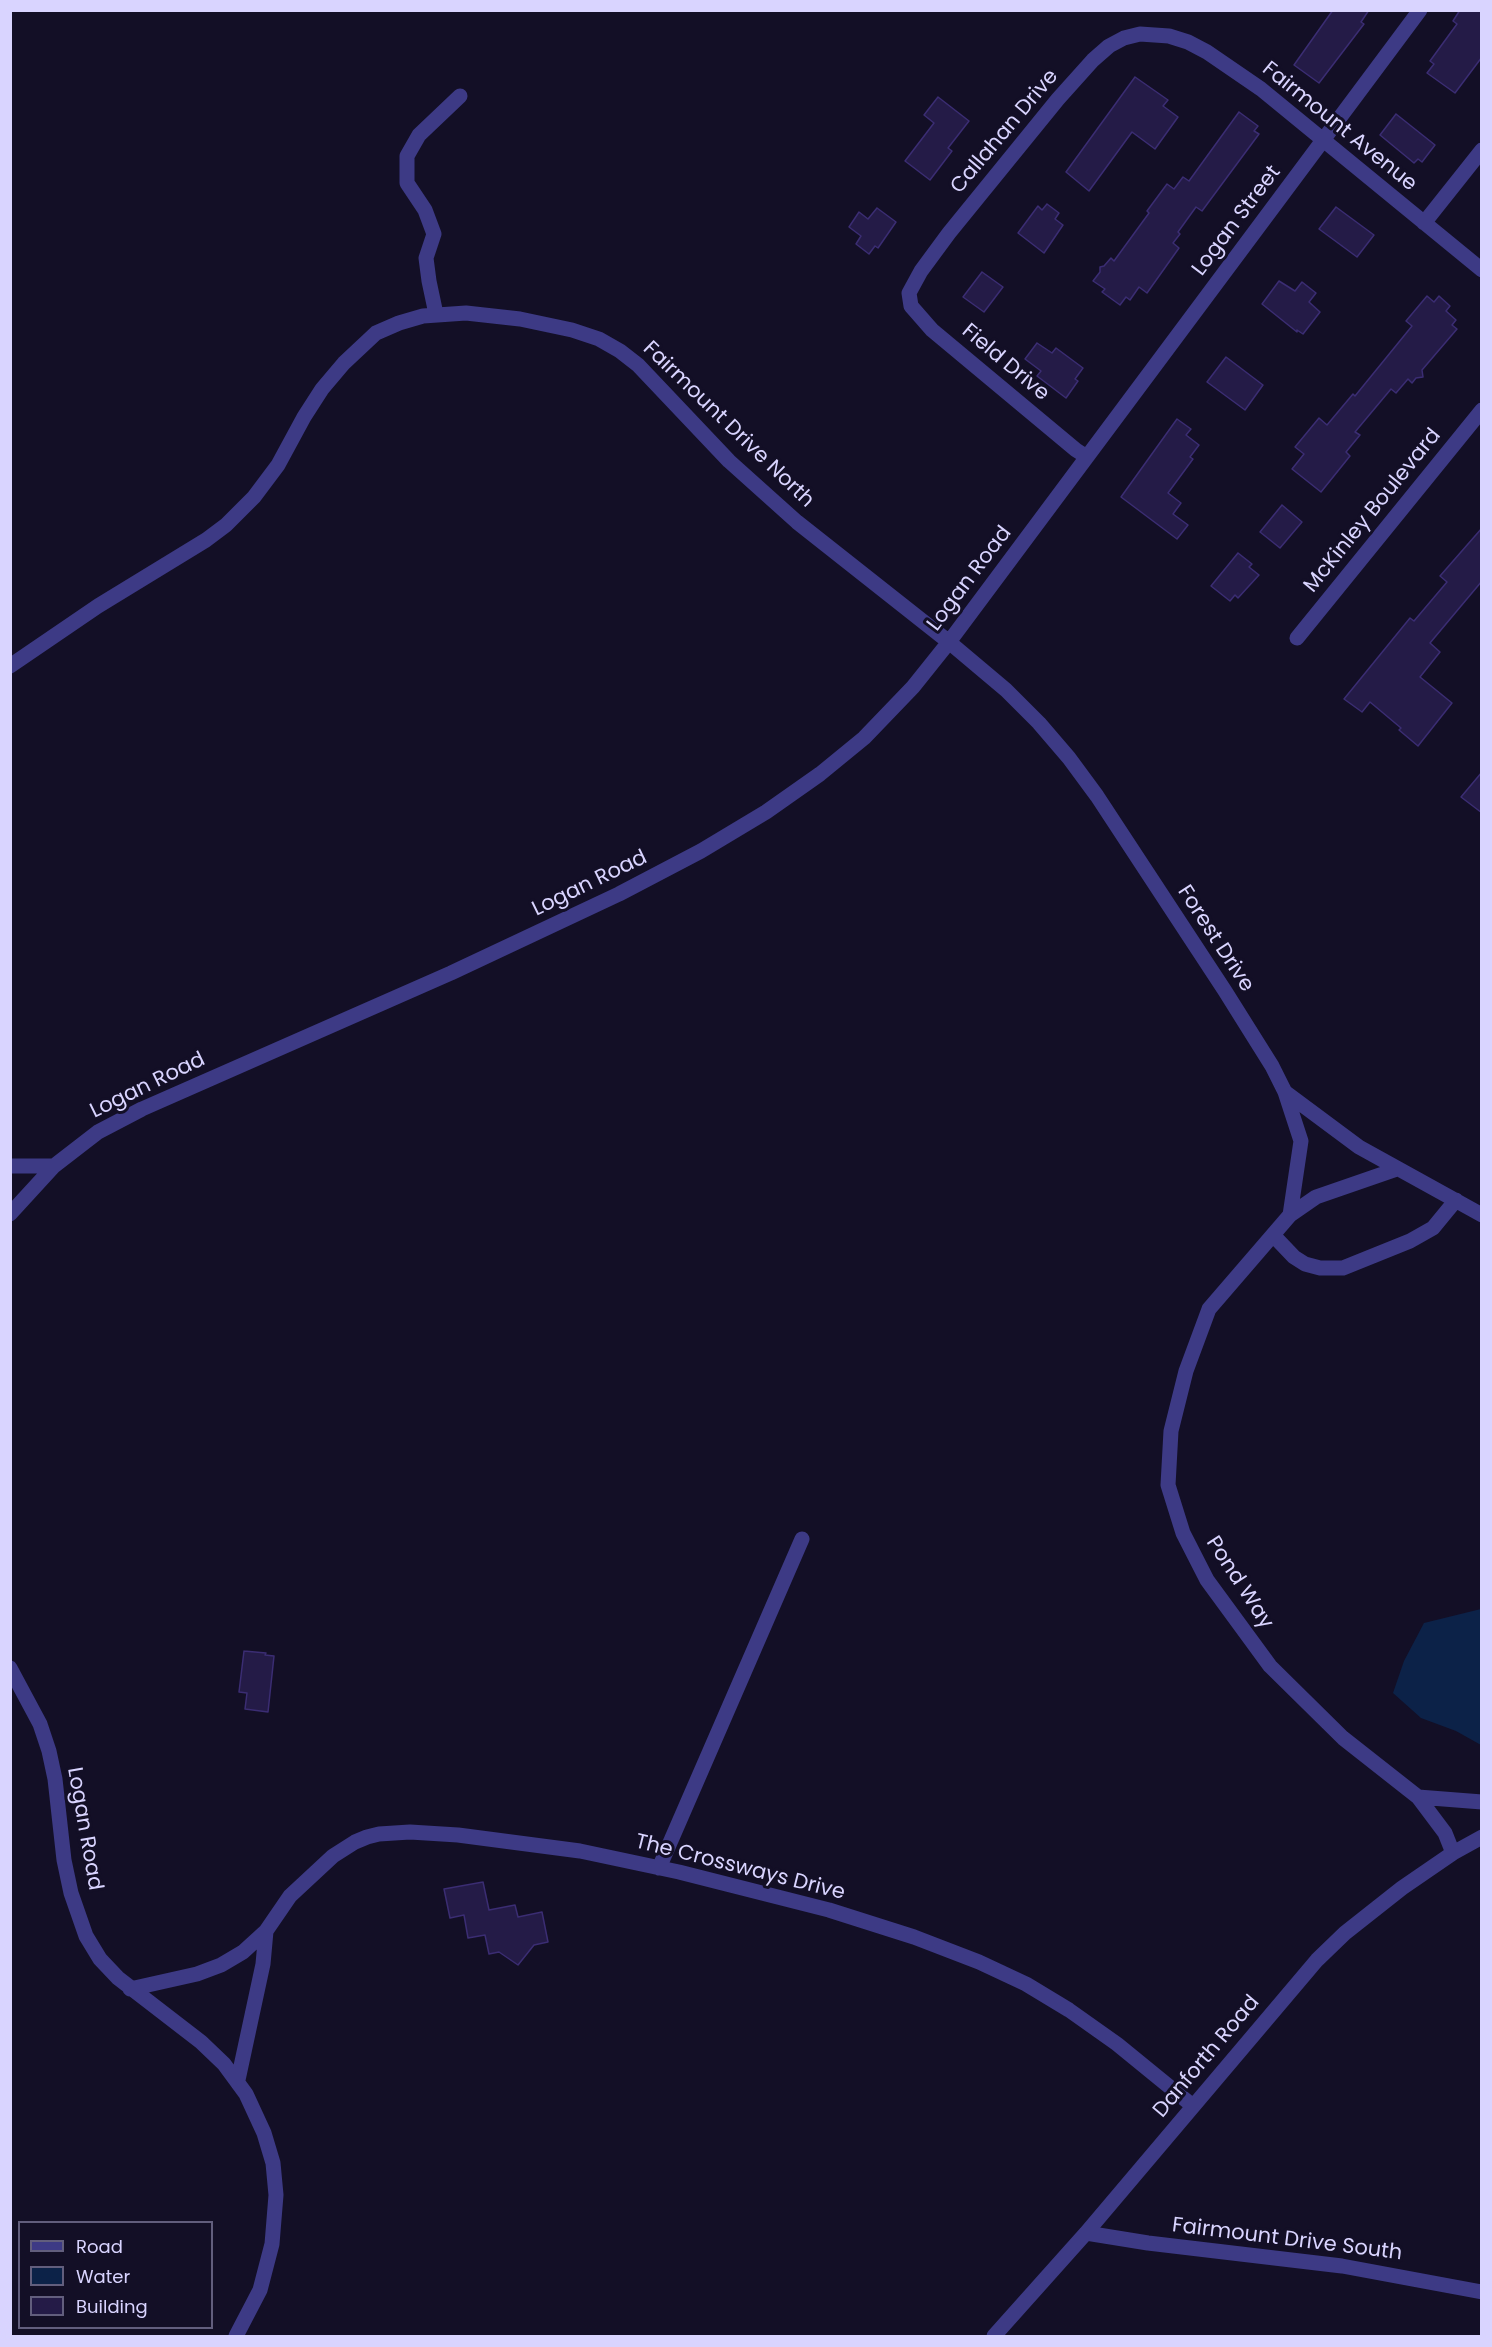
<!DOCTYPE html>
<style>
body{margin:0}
#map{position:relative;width:1492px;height:2347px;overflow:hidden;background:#130f26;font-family:Poppins,sans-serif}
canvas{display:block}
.frame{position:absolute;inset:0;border:12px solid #d9d4ff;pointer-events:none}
.legend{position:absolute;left:18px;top:2221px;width:195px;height:108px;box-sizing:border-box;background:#130f26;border:2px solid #625e7d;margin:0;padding:8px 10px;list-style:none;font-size:18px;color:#d9d4ff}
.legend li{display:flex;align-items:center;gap:12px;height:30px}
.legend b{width:30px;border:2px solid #625e7d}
</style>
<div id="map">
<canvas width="1492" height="2347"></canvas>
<div class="frame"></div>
<ul class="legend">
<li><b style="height:8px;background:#3d3a85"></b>Road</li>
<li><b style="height:16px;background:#0c2248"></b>Water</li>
<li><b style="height:16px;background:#241b47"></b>Building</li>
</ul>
</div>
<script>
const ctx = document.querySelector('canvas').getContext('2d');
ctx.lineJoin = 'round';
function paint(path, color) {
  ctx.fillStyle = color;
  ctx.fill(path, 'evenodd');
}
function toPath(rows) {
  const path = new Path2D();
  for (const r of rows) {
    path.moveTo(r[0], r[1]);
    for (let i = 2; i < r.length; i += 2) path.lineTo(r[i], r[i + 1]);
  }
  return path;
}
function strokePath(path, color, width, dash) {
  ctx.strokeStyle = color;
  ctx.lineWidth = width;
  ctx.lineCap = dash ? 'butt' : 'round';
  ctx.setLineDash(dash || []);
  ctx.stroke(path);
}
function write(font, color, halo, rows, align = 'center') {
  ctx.font = font + ' Poppins,sans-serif';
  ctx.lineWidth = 6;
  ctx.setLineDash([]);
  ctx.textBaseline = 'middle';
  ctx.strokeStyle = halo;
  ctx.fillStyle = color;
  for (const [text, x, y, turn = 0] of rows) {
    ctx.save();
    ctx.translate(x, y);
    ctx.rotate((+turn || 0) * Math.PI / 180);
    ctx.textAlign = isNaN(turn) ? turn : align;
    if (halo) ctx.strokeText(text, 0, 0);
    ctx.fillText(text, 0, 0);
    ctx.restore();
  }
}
paint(toPath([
 [1481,1609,1482,1609,1481,1745,1456,1731,1421,1718,1393,1693,1404,1661,1424,1623]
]), '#0c2248');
const building = toPath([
 [1333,10,1369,10,1361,22,1364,24,1319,83,1294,65,1333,10],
 [1460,10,1482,10,1482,57,1455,93,1427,73,1434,64,1430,61,1457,24,1453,21,1460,10],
 [1135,77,1168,100,1163,106,1178,117,1155,149,1132,132,1089,191,1066,172,1135,77],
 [938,97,969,121,948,148,952,151,930,180,905,161,934,123,924,115,938,97],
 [1239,112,1258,126,1254,131,1259,134,1202,211,1196,207,1178,232,1180,234,1173,243,1179,248,1147,293,1139,287,1130,300,1126,297,1120,305,1102,292,1105,289,1093,281,1100,272,1100,267,1104,266,1111,258,1114,261,1149,213,1147,211,1167,184,1174,189,1183,177,1189,181,1239,112],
 [1396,114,1435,145,1422,162,1418,159,1414,163,1380,135,1396,114],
 [1047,204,1059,213,1055,219,1063,225,1044,253,1018,233,1038,206,1042,210,1047,204],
 [1336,207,1374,235,1357,257,1319,229,1336,207],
 [877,208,896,222,878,248,875,246,869,254,856,244,861,236,849,227,859,212,868,219,877,208],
 [982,272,1003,287,984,312,963,297,982,272],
 [1279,281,1295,291,1302,282,1316,293,1309,302,1320,312,1303,334,1297,330,1297,332,1262,304,1279,281],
 [1427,296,1434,302,1439,296,1450,306,1446,311,1456,320,1452,325,1457,329,1422,370,1423,377,1416,378,1412,383,1408,379,1396,393,1391,389,1355,432,1360,435,1346,452,1350,456,1321,492,1292,469,1304,454,1295,447,1319,418,1327,425,1353,394,1355,396,1412,326,1406,321,1427,296],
 [1037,343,1052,353,1056,348,1083,368,1075,379,1078,381,1066,398,1037,376,1041,371,1025,359,1037,343],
 [1226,357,1263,385,1245,410,1207,382,1226,357],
 [1177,419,1191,429,1186,435,1199,445,1190,457,1193,459,1168,493,1181,503,1173,514,1188,525,1177,539,1121,497,1177,419],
 [1282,505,1302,522,1280,548,1260,532,1282,505],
 [1482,528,1482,581,1430,643,1440,652,1420,677,1452,703,1418,746,1399,730,1401,728,1370,702,1362,712,1344,699,1410,618,1414,621,1447,582,1440,576,1482,528],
 [1238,553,1252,564,1249,567,1259,575,1238,598,1235,595,1230,601,1211,586,1238,553],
 [1482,772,1482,813,1461,797,1482,772],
 [244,1651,266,1653,265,1655,274,1656,268,1712,245,1709,247,1693,239,1692,244,1651],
 [483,1882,489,1910,515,1905,518,1917,542,1912,548,1942,534,1945,518,1965,499,1952,489,1954,485,1935,468,1938,464,1915,450,1918,444,1889,483,1882]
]);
paint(building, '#241b47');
strokePath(building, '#3b2d73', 1.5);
strokePath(toPath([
 [1424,223,1482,150],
 [436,314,429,281,426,258,434,234,425,210,407,183,407,156,419,135,460,96],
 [1087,457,1076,450,932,330,911,306,909,293,921,271,949,233,1058,99,1093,60,1109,46,1124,38,1140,34,1169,36,1188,42,1207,52,1261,89,1482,270],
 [1297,638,1482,410],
 [10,666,98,606,206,540,226,525,254,497,278,465,304,417,322,389,344,363,376,333,399,323,423,316,466,313,520,319,572,330,599,339,620,351,638,365,729,461,797,522,949,642,1006,690,1039,723,1069,758,1097,796,1225,991,1272,1066,1285,1092,1359,1147,1482,1215],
 [1285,1092,1301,1141,1290,1215],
 [10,1166,54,1166],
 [1397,1169,1316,1197,1290,1215,1209,1309,1186,1371,1171,1431,1168,1485,1183,1533,1207,1580,1270,1666,1343,1738,1418,1797,1482,1802],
 [10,1214,54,1166,98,1132,142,1109,451,973,619,894,701,851,766,812,820,774,864,738,913,687,949,642,1420,10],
 [1273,1235,1294,1257,1305,1264,1320,1268,1343,1268,1410,1241,1433,1228,1456,1200],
 [10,1668,40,1724,49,1751,55,1779,64,1860,71,1893,86,1936,100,1959,118,1978,201,2042,224,2064,246,2094,264,2133,273,2163,276,2195,272,2244,260,2290,236,2336],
 [1418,1797,1445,1833,1453,1853],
 [659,1868,802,1539],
 [130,1989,197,1974,221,1965,243,1952,266,1931],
 [238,2080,263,1964,266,1931,290,1896,333,1856,355,1842,367,1837,379,1834,410,1832,458,1835,580,1851,679,1872,829,1910,914,1937,979,1962,1026,1984,1069,2010,1117,2044,1193,2106],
 [1086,2233,1148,2243,1342,2266,1482,2292],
 [994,2336,1086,2233,1317,1960,1345,1933,1402,1888,1453,1853,1482,1837]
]), '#3d3a85', 15);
write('21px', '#d9d4ff', '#130f26', [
 ["Fairmount Avenue",1339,127,39],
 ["Callahan Drive",1005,132,-50],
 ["Logan Street",1237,221,-53],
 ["Field Drive",1005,363,40],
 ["Fairmount Drive North",728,425,44],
 ["McKinley Boulevard",1373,511,-51],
 ["Logan Road",970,579,-53],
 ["Logan Road",590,884,-26],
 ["Forest Drive",1215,939,57],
 ["Logan Road",148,1086,-26],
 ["Pond Way",1239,1583,57],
 ["Logan Road",84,1829,80],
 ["The Crossways Drive",740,1868,14],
 ["Danforth Road",1207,2057,-50],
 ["Fairmount Drive South",1287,2240,7]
]);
</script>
